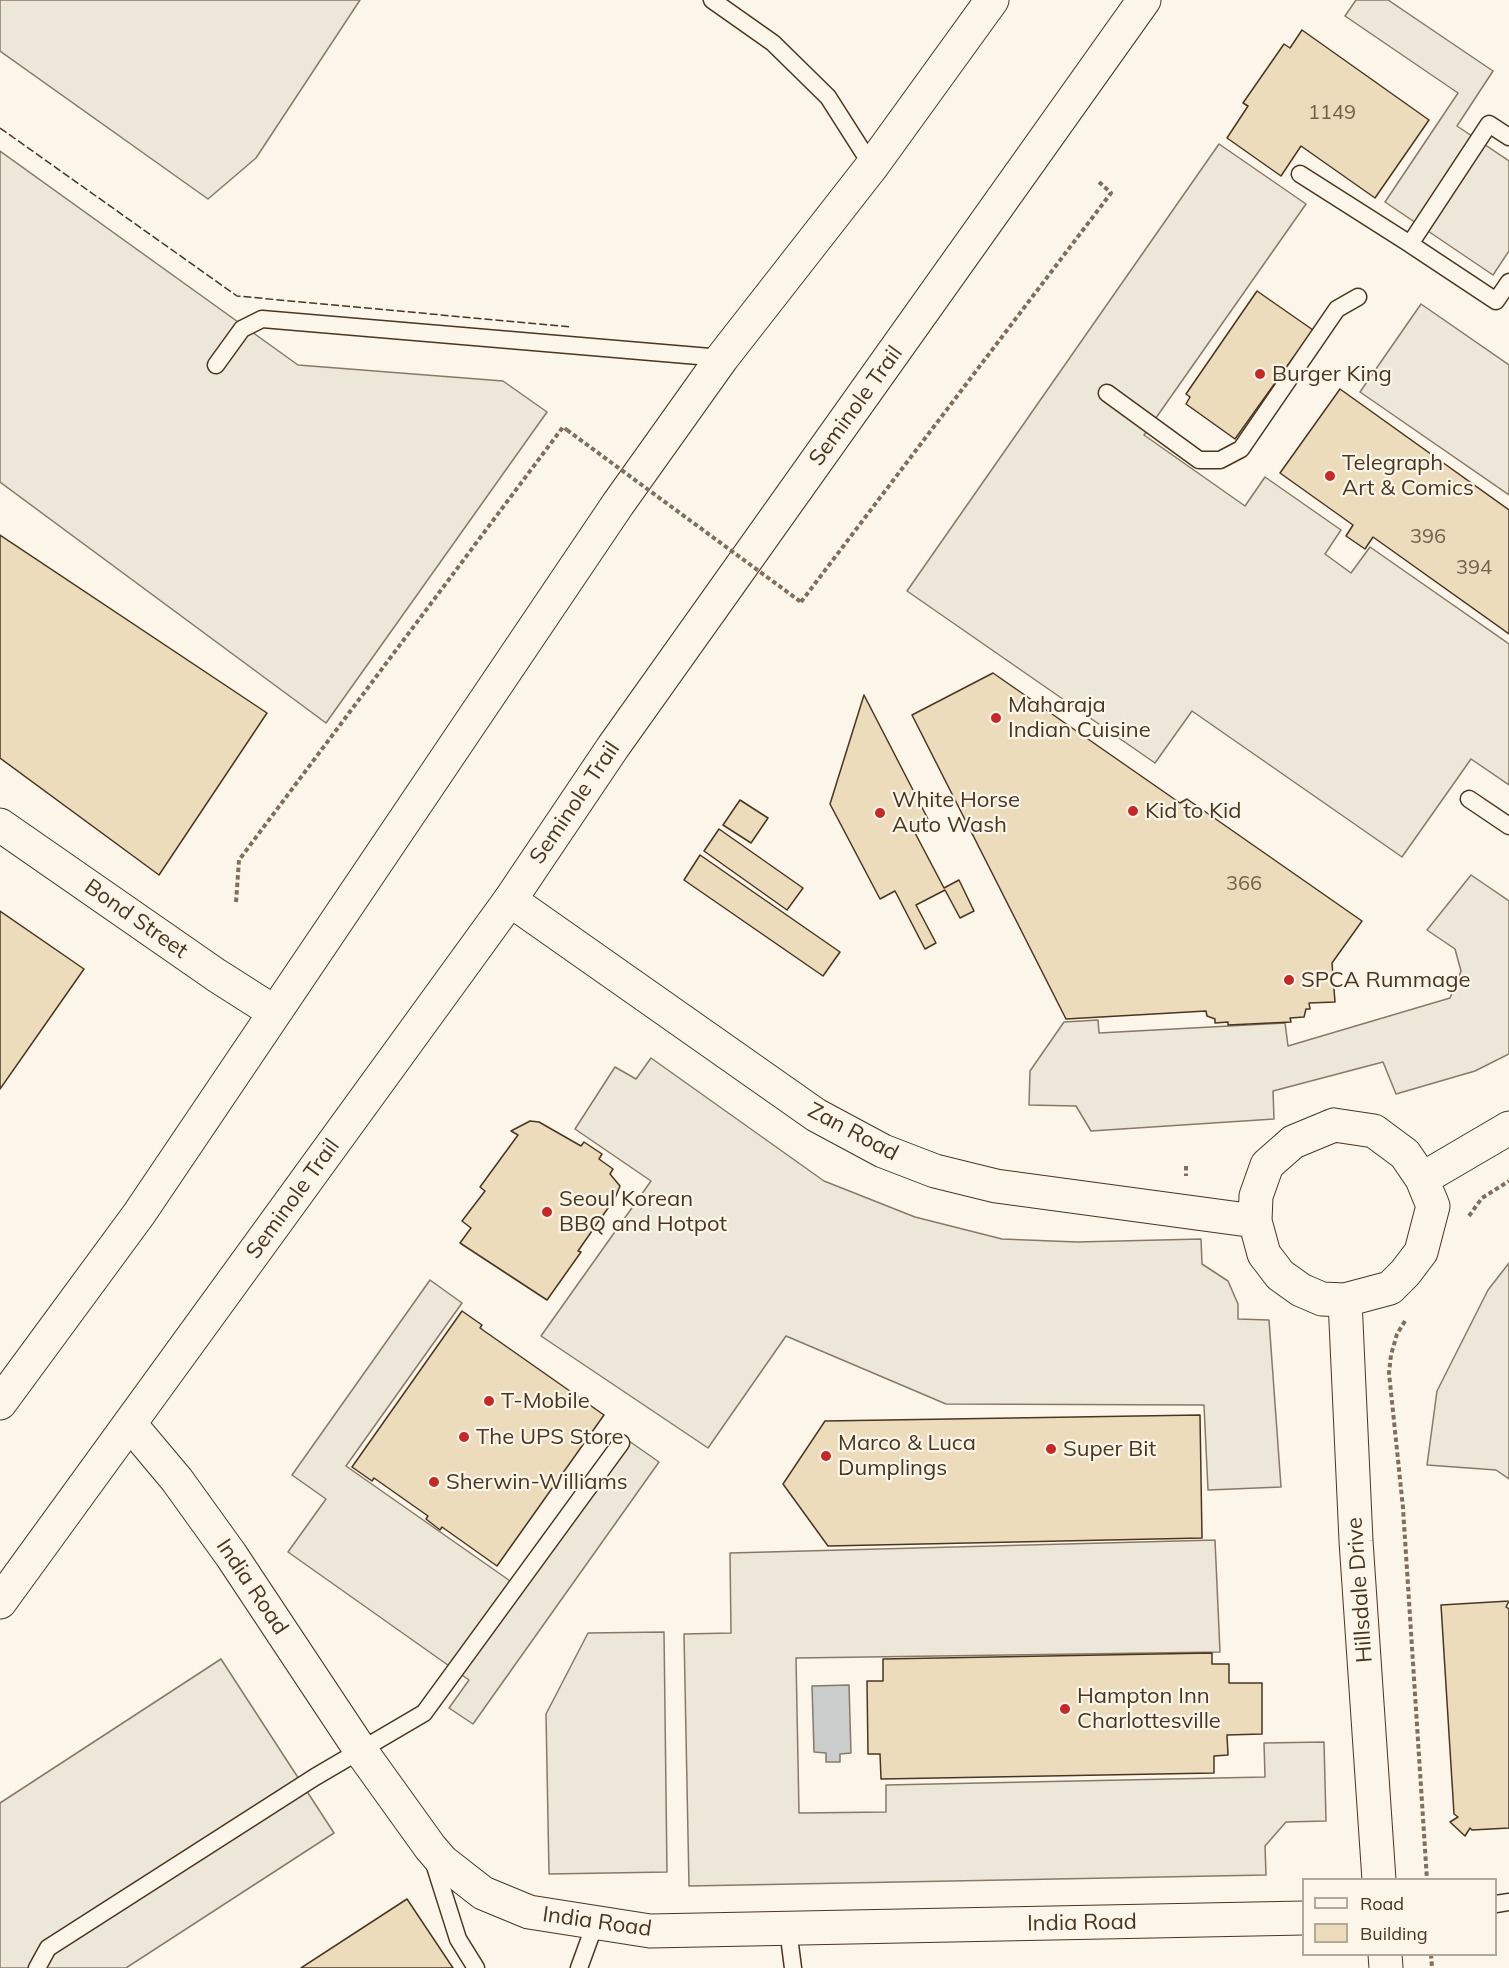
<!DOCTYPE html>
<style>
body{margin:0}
#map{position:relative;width:1509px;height:1968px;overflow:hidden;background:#fbf6e9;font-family:Mulish,sans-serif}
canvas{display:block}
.legend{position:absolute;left:1302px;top:1878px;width:195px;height:78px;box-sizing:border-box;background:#fbf6e9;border:2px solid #b4a999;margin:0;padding:8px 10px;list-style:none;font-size:18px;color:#4a3520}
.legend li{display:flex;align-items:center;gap:12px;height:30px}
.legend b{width:30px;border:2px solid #b4a999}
</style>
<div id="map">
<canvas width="1509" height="1968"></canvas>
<ul class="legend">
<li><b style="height:8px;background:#fbf6e9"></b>Road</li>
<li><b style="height:16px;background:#ecdcbc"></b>Building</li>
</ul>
</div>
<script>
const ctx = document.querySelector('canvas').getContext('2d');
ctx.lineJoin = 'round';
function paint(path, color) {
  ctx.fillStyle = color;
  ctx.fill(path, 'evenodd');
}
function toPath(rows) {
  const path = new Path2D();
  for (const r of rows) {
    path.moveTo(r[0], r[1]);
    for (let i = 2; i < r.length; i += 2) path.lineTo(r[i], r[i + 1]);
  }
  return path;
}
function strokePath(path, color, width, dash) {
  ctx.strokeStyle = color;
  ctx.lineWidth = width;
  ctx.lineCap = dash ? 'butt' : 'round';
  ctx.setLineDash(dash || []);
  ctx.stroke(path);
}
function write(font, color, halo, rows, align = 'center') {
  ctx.font = font + ' Mulish,sans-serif';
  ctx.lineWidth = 4.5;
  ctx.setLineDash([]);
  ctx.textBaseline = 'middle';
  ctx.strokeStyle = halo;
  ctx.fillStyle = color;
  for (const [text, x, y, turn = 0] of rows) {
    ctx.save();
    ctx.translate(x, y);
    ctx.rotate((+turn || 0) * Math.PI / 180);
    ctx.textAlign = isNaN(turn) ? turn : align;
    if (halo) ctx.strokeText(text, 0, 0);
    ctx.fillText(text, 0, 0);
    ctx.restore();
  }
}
const parking = toPath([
 [0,0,360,0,256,158,208,199,0,51,0,0],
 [1356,0,1388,0,1493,71,1457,126,1509,161,1509,251,1493,275,1385,202,1458,93,1345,16,1356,0],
 [1219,144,1306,204,1144,435,1245,506,1265,477,1341,530,1325,554,1351,573,1370,547,1509,644,1509,785,1471,759,1402,857,1192,711,1155,763,907,591,1219,144],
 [0,151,298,365,503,381,547,412,326,723,0,482,0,151],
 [1421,304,1509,365,1509,495,1360,392,1421,304],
 [1471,875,1509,901,1509,1054,1475,1071,1396,1094,1383,1062,1273,1091,1274,1119,1091,1131,1076,1106,1029,1105,1030,1071,1064,1022,1098,1020,1099,1033,1285,1023,1288,1046,1450,998,1461,971,1455,949,1427,930,1471,875],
 [651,1058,824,1181,915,1217,1002,1239,1077,1242,1201,1239,1202,1264,1228,1281,1238,1304,1238,1319,1269,1320,1281,1487,1208,1490,1204,1405,946,1404,786,1336,708,1448,541,1336,651,1181,575,1129,615,1067,636,1079,651,1058],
 [1509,1263,1509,1479,1496,1470,1427,1465,1437,1391,1488,1290,1509,1263],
 [430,1280,462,1303,346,1466,523,1590,629,1441,659,1462,473,1724,449,1708,469,1680,288,1552,326,1499,292,1475,430,1280],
 [1215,1540,1220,1652,796,1658,799,1813,886,1812,886,1785,1265,1777,1264,1743,1324,1742,1326,1821,1286,1822,1265,1846,1266,1875,689,1886,684,1634,731,1633,730,1553,1215,1540],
 [664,1632,667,1872,549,1874,546,1714,588,1633,664,1632],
 [221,1659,334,1833,126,1968,0,1968,0,1803,221,1659]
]);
paint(parking, '#ede7d9');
strokePath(parking, '#887966', 1.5);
const water = toPath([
 [849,1685,851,1753,840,1754,840,1762,826,1762,826,1753,814,1752,812,1686,849,1685]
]);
paint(water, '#c9cecd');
strokePath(water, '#887966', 1.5);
const building = toPath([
 [1302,30,1429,120,1375,198,1301,146,1281,176,1227,138,1248,106,1243,103,1284,44,1290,48,1302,30],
 [1257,291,1313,330,1235,439,1186,404,1190,397,1186,394,1257,291],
 [1340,389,1509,510,1509,634,1373,537,1365,549,1346,536,1353,525,1280,473,1340,389],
 [0,535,267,713,159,875,0,758,0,535],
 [993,673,1180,803,1187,799,1362,921,1332,963,1335,1002,1309,1003,1310,1009,1306,1009,1304,1017,1290,1018,1291,1022,1228,1025,1228,1022,1215,1023,1215,1019,1207,1016,1206,1011,1066,1019,912,715,993,673],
 [864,695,930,823,914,831,944,888,959,880,974,911,960,918,945,890,916,905,936,943,925,949,895,891,880,899,830,804,864,695],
 [740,800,768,818,751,843,723,825,740,800],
 [719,829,803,888,787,910,704,851,719,829],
 [700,855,840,952,823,976,684,880,700,855],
 [0,911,84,969,0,1089,0,911],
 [530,1121,539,1122,581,1146,584,1142,602,1154,599,1159,613,1169,610,1174,620,1186,615,1198,578,1251,581,1252,547,1300,460,1243,471,1228,462,1221,485,1191,480,1187,518,1135,511,1131,530,1121],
 [462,1311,482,1325,480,1328,604,1415,497,1566,442,1527,440,1530,426,1519,428,1516,374,1478,372,1481,352,1467,462,1311],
 [1200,1415,1202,1538,828,1546,783,1484,825,1421,1200,1415],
 [1509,1601,1506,1607,1509,1609,1509,1828,1472,1830,1470,1828,1465,1836,1450,1822,1458,1817,1454,1814,1441,1605,1509,1601],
 [1212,1653,1212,1664,1229,1664,1229,1683,1262,1683,1262,1734,1227,1735,1228,1755,1214,1756,1214,1773,881,1779,880,1754,868,1754,867,1681,883,1681,883,1659,1212,1653],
 [407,1899,453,1968,301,1968,407,1899]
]);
paint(building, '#ecdcbc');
strokePath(building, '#4a3520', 1.5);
const lane = toPath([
 [712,0,773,43,828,97,872,166],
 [1509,137,1489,124,1410,244,1496,301,1509,282],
 [1300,174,1410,244],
 [216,365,242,329,262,319,722,358],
 [1107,393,1199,460,1220,460,1241,449,1337,309,1358,297],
 [1469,799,1509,826],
 [433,1860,458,1939,476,1968],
 [1496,1904,1509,1902],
 [788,1929,793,1968],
 [37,1968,48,1948,315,1777,424,1713,621,1443],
 [579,1968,595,1924]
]);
const street = toPath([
 [0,825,216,975,274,1012],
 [130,1424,177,1480,231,1555,361,1751,430,1847,442,1861,483,1893,529,1912,650,1931,1304,1918]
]);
const secondary = toPath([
 [510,900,816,1115,883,1151,935,1171,996,1186,1255,1221],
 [1334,1125,1374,1131,1405,1154,1422,1179,1433,1206,1421,1252,1405,1273,1390,1288,1345,1300,1322,1299,1301,1290,1280,1275,1264,1254,1255,1221,1256,1196,1267,1165,1293,1142,1334,1125],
 [1422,1179,1509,1128],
 [1345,1300,1356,1541,1379,1880],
 [1385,1954,1386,1968]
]);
const highway = toPath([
 [0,1403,139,1214,618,504,722,358,872,166,992,0],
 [0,1602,510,900,613,747,1144,0]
]);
strokePath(lane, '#4a3520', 19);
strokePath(street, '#4a3520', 35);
strokePath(secondary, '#4a3520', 35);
strokePath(highway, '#4a3520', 35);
strokePath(toPath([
 [801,602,1111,193,1098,181],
 [236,902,239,860,563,427,567,430],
 [1186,1166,1186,1176],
 [1469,1216,1482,1198,1509,1181],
 [1405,1321,1397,1334,1391,1355,1389,1373,1403,1508,1427,1880],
 [1431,1954,1432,1968]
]), '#7f6f5c', 4, [4.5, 3]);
strokePath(lane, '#fbf6e9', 16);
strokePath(street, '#fbf6e9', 33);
strokePath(secondary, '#fbf6e9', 33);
strokePath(highway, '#fbf6e9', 33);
strokePath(toPath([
 [567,430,801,602]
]), '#7f6f5c', 4, [4.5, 3]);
strokePath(toPath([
 [0,128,237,296,571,327]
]), '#4a3520', 1.5, [8, 3]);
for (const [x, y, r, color] of [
 [1260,374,6,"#c62828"],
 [1330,476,6,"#c62828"],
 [996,718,6,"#c62828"],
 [1133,811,6,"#c62828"],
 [880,813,6,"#c62828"],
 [1289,980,6,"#c62828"],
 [547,1212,6,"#c62828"],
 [489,1401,6,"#c62828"],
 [464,1437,6,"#c62828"],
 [1051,1449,6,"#c62828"],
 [826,1456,6,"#c62828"],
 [434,1482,6,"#c62828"],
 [1065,1709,6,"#c62828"]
]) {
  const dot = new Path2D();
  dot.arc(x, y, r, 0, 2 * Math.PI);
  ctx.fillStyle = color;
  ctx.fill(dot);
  strokePath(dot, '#fbf6e9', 2);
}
write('20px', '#725f47', null, [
 ["1149",1332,113],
 ["396",1428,537],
 ["394",1474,568],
 ["366",1244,884]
]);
write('22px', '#4a3520', '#fbf6e9', [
 ["Burger King",1272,374],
 ["Telegraph",1342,463],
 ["Art & Comics",1342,488],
 ["Maharaja",1008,705],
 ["Indian Cuisine",1008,730],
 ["White Horse",892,800],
 ["Auto Wash",892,825],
 ["Kid to Kid",1145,811],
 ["SPCA Rummage",1301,980],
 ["Seoul Korean",559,1199],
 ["BBQ and Hotpot",559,1224],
 ["T-Mobile",501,1401],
 ["The UPS Store",476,1437],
 ["Marco & Luca",838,1443],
 ["Dumplings",838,1468],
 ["Super Bit",1063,1449],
 ["Sherwin-Williams",446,1482],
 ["Hampton Inn",1077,1696],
 ["Charlottesville",1077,1721]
], 'left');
write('22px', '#4a3520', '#fbf6e9', [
 ["Seminole Trail",856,406,-54],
 ["Seminole Trail",575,803,-56],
 ["Bond Street",136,919,35],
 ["Zan Road",853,1132,28],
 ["Seminole Trail",293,1199,-54],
 ["India Road",252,1587,56],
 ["Hillsdale Drive",1360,1590,-94],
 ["India Road",597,1922,8],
 ["India Road",1082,1923,-1]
]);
</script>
